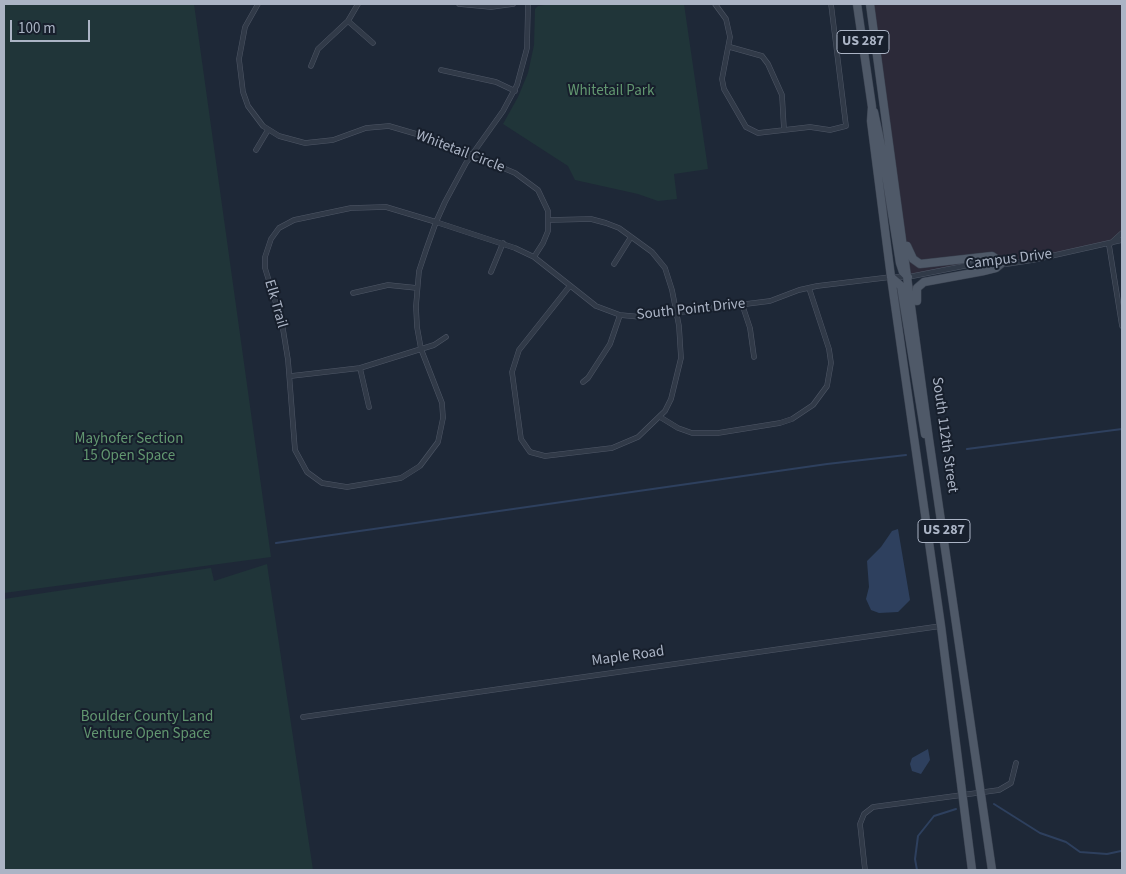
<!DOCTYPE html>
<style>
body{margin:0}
#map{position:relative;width:1126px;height:874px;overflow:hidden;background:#1e2837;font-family:"Source Sans 3",sans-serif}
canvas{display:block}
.frame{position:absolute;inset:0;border:5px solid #abb4c5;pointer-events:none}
.scale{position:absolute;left:10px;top:20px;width:80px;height:22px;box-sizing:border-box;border:2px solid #abb4c5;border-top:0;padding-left:6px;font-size:15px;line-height:18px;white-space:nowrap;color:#abb4c5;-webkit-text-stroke:4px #171f2c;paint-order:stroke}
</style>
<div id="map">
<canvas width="1126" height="874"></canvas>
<div class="frame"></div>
<div class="scale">100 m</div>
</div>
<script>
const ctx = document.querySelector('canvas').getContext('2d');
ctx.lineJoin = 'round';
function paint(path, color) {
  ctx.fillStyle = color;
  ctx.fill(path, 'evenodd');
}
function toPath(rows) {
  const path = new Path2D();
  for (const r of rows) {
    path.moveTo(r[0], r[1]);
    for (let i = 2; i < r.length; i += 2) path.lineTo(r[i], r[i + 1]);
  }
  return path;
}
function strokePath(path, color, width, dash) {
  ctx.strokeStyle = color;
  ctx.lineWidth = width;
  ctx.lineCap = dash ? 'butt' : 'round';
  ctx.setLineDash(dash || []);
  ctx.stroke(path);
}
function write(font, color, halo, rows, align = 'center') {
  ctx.font = font + ' "Source Sans 3",sans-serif';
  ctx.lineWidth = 4;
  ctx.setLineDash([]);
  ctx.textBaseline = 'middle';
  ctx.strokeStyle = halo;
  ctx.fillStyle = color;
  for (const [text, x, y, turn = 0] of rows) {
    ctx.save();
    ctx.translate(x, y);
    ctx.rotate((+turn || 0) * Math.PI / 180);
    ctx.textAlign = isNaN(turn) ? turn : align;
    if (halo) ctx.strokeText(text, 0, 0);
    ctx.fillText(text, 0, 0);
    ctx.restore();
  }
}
paint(toPath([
 [871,4,1122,4,1122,240,1007,264,994,262,908,277]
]), '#2c2a39');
paint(toPath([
 [4,4,194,4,271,557,4,593],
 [551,4,684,4,708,169,674,174,677,199,658,201,638,194,575,180,568,166,503,124,518,97,528,73,534,45,535,9,538,6],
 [267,564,313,870,4,870,4,599,211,568,214,581]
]), '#203539');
paint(toPath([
 [898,529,910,600,898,612,879,613,871,610,866,599,869,587,867,561,881,547,892,531],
 [928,749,930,760,921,774,912,771,910,764,912,758]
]), '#2e405e');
strokePath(toPath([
 [967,449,1122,429],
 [276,543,827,464,906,455],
 [994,804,1040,833,1066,842,1080,852,1107,854,1121,851],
 [917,870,915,859,918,836,934,816,956,809]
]), '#2e405e', 2);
const street = toPath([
 [258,4,245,27,239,59,243,92,248,106,263,126,279,136,305,143,333,140,366,128,389,126,437,140,515,173,538,190,548,211,548,231,543,243,534,257],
 [459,4,491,7,513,4],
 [528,4,527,48,517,85,503,111,466,163,445,202,436,222,426,250,419,271,416,306,417,327,421,349,442,403,443,418,438,442,420,466,401,478,347,487,322,483,307,472,295,450,288,360,282,323,265,268,265,257,271,239,279,228,294,220,351,208,386,207,436,222,515,248,534,257,596,306,620,315,641,317,770,301,799,290,817,286,891,277,908,277,974,264,994,262,1007,264,1033,260,1122,240],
 [715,4,726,19,730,37,722,79,724,89,746,127,758,133,810,127,830,130,846,126,831,4],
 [348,21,373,43],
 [730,47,762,56,768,64,782,95,784,130],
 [311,66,318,49,348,21,358,4],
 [441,70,496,82,515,91],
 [256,150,268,130],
 [549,220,591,219,606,223,619,228,652,252,665,268,672,290,679,326,681,358,671,399,665,411,638,437,612,448,545,456,530,452,521,439,512,372,519,350,569,287],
 [1110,244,1122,233],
 [1109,245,1122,326],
 [614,264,631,237],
 [491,272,503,243],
 [353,293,388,285,417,288],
 [742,304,750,328,754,357],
 [360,368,369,407],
 [291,376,360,368,434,345,446,337],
 [583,382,588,378,610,344,620,315],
 [660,417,678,428,692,433,718,433,780,423,792,419,813,405,827,386,831,363,829,349,809,288],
 [303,717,941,626],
 [865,870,860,824,864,814,873,807,999,790,1011,783,1016,763]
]);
const primary = toPath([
 [857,4,872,107,871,121,891,277,941,626,972,870],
 [870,4,929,439,992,870],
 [874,112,882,150,900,263,903,272,908,277],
 [907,246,913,259,920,264,992,256,1002,263,996,268,984,271,924,282,917,288,917,301],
 [891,277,901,286,925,434]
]);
strokePath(street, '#4f5766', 5.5);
strokePath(primary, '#3b4351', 9);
strokePath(street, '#313a48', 4.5);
strokePath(primary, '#4f5968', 8);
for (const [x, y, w] of [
 [863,42,52],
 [944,531,52]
]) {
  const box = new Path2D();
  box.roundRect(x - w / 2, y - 11.5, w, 23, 4);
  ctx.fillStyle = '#171f2c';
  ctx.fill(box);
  strokePath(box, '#abb4c5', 1);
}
write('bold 14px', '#abb4c5', null, [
 ["US 287",863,42],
 ["US 287",944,531]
]);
write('15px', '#629770', '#171f2c', [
 ["Whitetail Park",611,92],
 ["Mayhofer Section",129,440],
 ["15 Open Space",129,457],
 ["Boulder County Land",147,718],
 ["Venture Open Space",147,735]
]);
write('15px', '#abb4c5', '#171f2c', [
 ["Whitetail Circle",460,152,21],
 ["Campus Drive",1009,260,-7],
 ["Elk Trail",275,304,74],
 ["South Point Drive",691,310,-6],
 ["South 112th Street",944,435,82],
 ["Maple Road",628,657,-8]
]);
</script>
